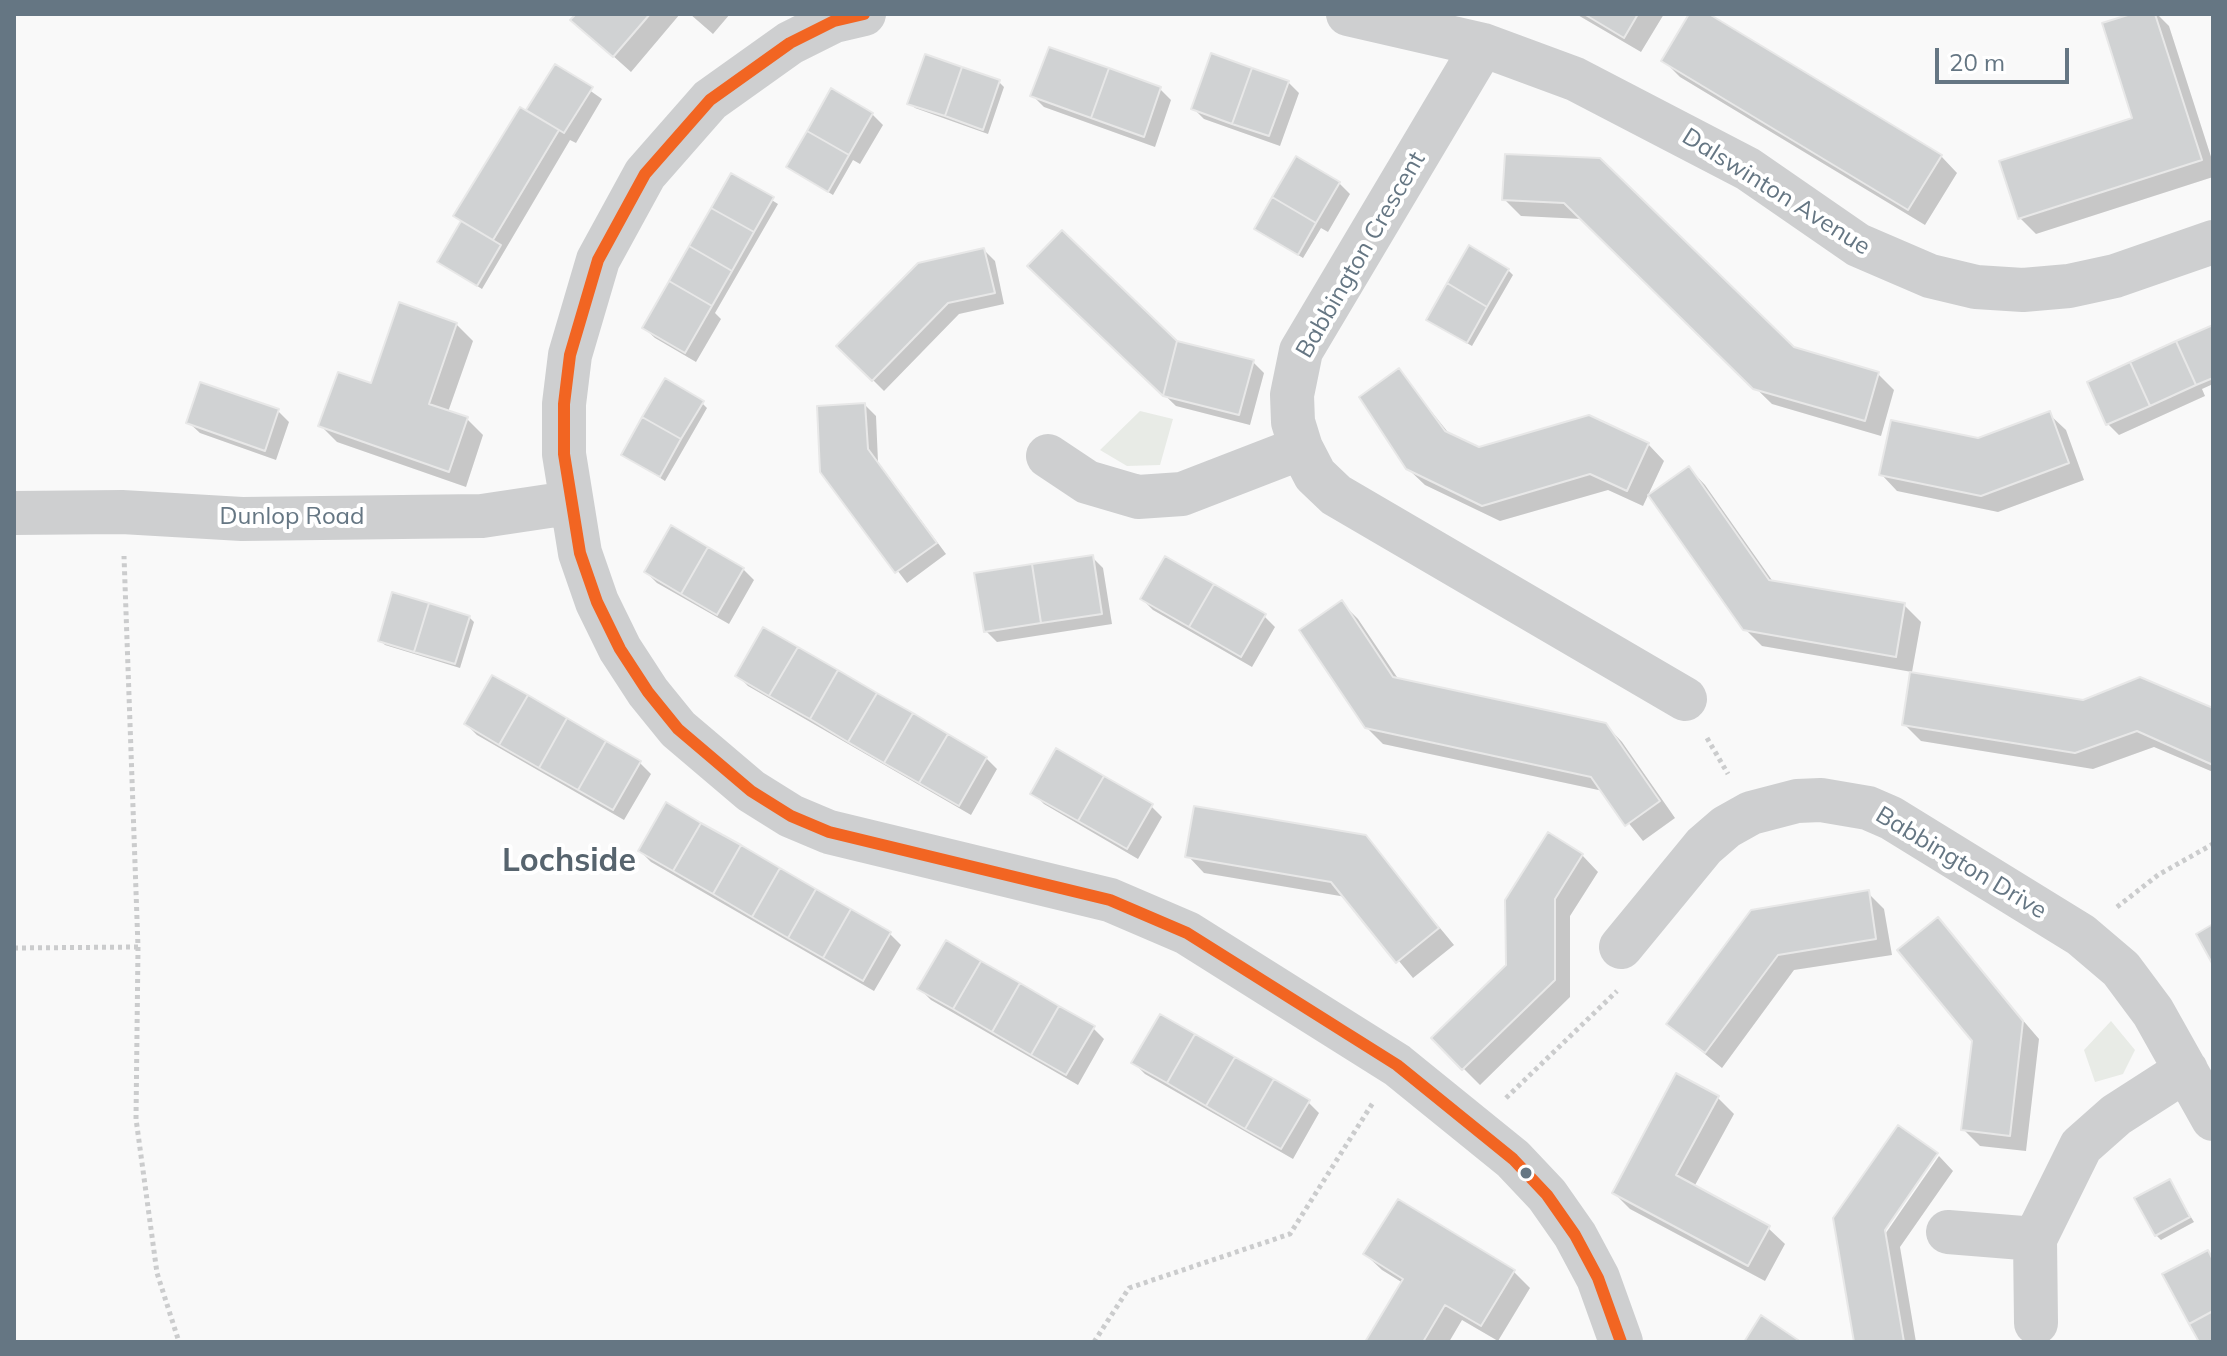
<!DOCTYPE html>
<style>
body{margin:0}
#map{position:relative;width:2227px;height:1356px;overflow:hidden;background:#f9f9f9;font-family:Mulish,sans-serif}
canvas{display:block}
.frame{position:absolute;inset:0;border:16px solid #657683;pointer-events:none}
.scale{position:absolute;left:1935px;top:48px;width:134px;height:36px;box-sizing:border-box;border:4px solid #657683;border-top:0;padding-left:10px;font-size:24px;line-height:28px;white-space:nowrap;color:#657683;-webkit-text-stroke:6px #fff;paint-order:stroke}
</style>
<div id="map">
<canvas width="2227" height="1356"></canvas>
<div class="frame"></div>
<div class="scale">20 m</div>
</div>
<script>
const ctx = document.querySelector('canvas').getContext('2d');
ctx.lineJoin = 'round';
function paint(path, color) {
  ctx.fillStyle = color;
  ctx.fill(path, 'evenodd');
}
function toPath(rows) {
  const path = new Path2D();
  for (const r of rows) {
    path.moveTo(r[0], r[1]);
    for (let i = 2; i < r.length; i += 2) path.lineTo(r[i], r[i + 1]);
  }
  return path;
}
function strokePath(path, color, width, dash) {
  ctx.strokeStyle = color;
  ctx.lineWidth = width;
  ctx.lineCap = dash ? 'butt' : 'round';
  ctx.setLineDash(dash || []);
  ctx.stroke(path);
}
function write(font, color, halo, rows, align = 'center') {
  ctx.font = font + ' Mulish,sans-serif';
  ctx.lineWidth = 8;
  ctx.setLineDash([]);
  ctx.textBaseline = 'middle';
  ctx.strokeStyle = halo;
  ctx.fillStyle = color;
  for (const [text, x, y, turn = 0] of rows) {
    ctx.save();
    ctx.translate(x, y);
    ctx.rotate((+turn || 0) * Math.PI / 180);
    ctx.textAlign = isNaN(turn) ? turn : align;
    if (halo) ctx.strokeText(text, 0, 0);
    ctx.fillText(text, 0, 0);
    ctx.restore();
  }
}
paint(toPath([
 [1140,411,1173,419,1160,465,1127,466,1100,450],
 [2111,1021,2135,1050,2123,1074,2095,1082,2084,1050]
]), '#e8ebe6');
paint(toPath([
 [578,14,680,14,631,72,573,20],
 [690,14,730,14,713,34],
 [1576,14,1664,14,1641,52],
 [1692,14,1705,14,1941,156,1957,173,1925,225,1680,77,1664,61],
 [2138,14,2157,14,2169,26,2213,163,2213,177,2036,234,2020,218,2135,119],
 [555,66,602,99,576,143,570,140,482,289,439,262,463,223,456,216],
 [999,82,1004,87,988,134,915,108,910,103],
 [1288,82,1299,93,1280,146,1204,119,1193,108],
 [1160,89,1171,100,1155,147,1044,107,1033,96],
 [872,114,883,125,860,164,853,160,833,195,788,167],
 [1506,156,1793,349,1878,374,1894,390,1881,436,1772,404,1582,219,1521,216,1504,199],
 [732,175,778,204,715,313,721,319,696,362,655,338,644,328],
 [1339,183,1350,194,1328,232,1321,228,1303,258,1256,229],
 [984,250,995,261,1004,304,959,314,884,391,839,346],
 [1030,266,1176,343,1253,362,1264,373,1250,425,1176,406],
 [1508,270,1513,275,1472,346,1434,324],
 [456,324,473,341,448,412,467,419,483,435,466,487,337,442,321,426],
 [2213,327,2213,384,2202,389,2205,396,2119,435,2108,424],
 [1399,371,1451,436,1478,449,1648,444,1664,461,1643,506,1608,490,1500,521,1425,485,1407,468],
 [702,403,707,408,665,481,623,454],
 [865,405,876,416,878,462,946,554,907,583,822,472],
 [278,411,289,422,276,460,200,433,188,422],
 [2049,414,2066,430,2084,480,1998,512,1897,491,1881,474],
 [1689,468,1705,485,1774,583,1904,605,1921,622,1912,672,1762,646,1745,629],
 [1092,557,1103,568,1112,624,997,642,986,631],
 [743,569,754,580,729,624,657,583,646,572],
 [1142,599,1264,616,1275,627,1252,667,1153,610],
 [1342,603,1358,619,1399,680,1605,724,1622,742,1675,818,1643,841,1603,791,1383,744,1366,727],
 [469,617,474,622,460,668,385,645,380,640],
 [737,675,986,758,997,769,971,815,748,686],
 [493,678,640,763,651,774,624,820,477,735,466,724],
 [2084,702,2213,710,2213,772,2154,747,2093,769,1921,741,1905,725],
 [1033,793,1151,806,1162,817,1138,859,1044,804],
 [667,805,890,934,901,945,874,991,651,862,640,851],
 [1365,837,1454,945,1413,978,1346,897,1204,873,1188,856],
 [1582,855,1598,872,1570,916,1570,997,1480,1085,1433,1038,1508,965],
 [1868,893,1884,909,1892,955,1794,970,1722,1068,1668,1024],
 [1937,920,2039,1039,2026,1151,1980,1146,1963,1129,1974,1040],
 [920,989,1093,1028,1104,1039,1078,1085,931,1000],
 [1134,1063,1308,1102,1319,1113,1293,1159,1145,1074],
 [1718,1098,1734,1114,1694,1187,1768,1228,1785,1244,1765,1281,1630,1209,1614,1193],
 [1899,1128,1937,1155,1878,1237,1881,1240,1939,1156,1953,1171,1900,1247,1916,1342,1856,1342],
 [2169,1182,2194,1222,2161,1240,2156,1235],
 [1365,1254,1514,1272,1530,1288,1498,1341,1462,1320,1449,1342,1367,1342,1403,1283,1382,1270]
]), '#0003');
const building = toPath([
 [576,14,650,14,613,57,570,20,576,14],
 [1584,14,1638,14,1624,38,1584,14],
 [1689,14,1709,14,1942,155,1908,210,1661,61,1689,14],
 [2131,14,2155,14,2202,160,2018,219,1999,161,2132,118,2102,23,2131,14],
 [1049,47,1109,68,1091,118,1030,96,1049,47],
 [1211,53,1252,68,1232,124,1191,109,1211,53],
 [925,54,962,67,945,116,907,104,925,54],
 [555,64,593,87,564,133,526,110,555,64],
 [962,67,1000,80,983,130,945,116,962,67],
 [1109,68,1161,87,1144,137,1091,118,1109,68],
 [1252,68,1289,81,1269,136,1232,124,1252,68],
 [831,88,873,113,849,155,807,131,831,88],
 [520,107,559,130,493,240,453,216,520,107],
 [807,131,849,155,828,192,786,167,807,131],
 [1505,154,1600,158,1794,347,1879,372,1865,421,1753,389,1564,203,1502,200,1505,154],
 [1296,156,1340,182,1316,223,1272,197,1296,156],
 [731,173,774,197,754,232,711,208,731,173],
 [1272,197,1316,223,1298,255,1254,229,1272,197],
 [711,208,754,232,732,271,689,246,711,208],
 [461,221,501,245,477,286,437,262,461,221],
 [1062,230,1177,341,1163,396,1027,266,1062,230],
 [1469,245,1509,269,1487,307,1447,283,1469,245],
 [689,246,732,271,712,306,669,281,689,246],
 [984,248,995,293,948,303,872,381,836,346,918,263,984,248],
 [669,281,712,306,685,353,642,328,669,281],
 [1447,283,1487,307,1467,343,1426,320,1447,283],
 [399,302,457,323,429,404,468,417,449,472,318,426,338,372,371,383,399,302],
 [2213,325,2213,378,2196,385,2176,341,2213,325],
 [1177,341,1254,360,1239,415,1163,396,1177,341],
 [2176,341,2196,385,2150,406,2130,362,2176,341],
 [2130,362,2150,406,2106,425,2087,382,2130,362],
 [1399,368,1445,431,1479,447,1589,415,1649,443,1627,491,1590,474,1482,506,1406,469,1359,397,1399,368],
 [665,378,704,401,681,439,642,417,665,378],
 [200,382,279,409,265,451,186,423,200,382],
 [865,403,868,449,937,543,895,573,820,472,817,406,865,403],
 [2050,411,2069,463,1981,496,1879,475,1891,420,1978,438,2050,411],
 [642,417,681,439,660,477,621,455,642,417],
 [1689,466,1769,580,1905,603,1896,657,1743,630,1648,495,1689,466],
 [671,525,708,547,681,594,644,572,671,525],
 [708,547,744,568,717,615,681,594,708,547],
 [1093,555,1102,614,1041,623,1032,564,1093,555],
 [1165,556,1214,584,1189,627,1140,599,1165,556],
 [1032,564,1041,623,984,632,974,573,1032,564],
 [1214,584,1266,614,1241,657,1189,627,1214,584],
 [392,592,429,603,414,652,378,641,392,592],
 [1342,600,1393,677,1606,723,1660,801,1625,826,1591,777,1365,728,1299,630,1342,600],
 [429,603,470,616,455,664,414,652,429,603],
 [763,627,798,647,769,696,735,676,763,627],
 [798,647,838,670,810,719,769,696,798,647],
 [838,670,877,693,848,742,810,719,838,670],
 [1910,672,2083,700,2140,677,2213,708,2213,765,2137,731,2075,753,1902,725,1910,672],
 [492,675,528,695,499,745,464,724,492,675],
 [877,693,913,713,884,763,848,742,877,693],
 [528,695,567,718,539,768,499,745,528,695],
 [913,713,948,734,919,783,884,763,913,713],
 [567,718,606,741,578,790,539,768,567,718],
 [948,734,987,757,959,806,919,783,948,734],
 [606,741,641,761,613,810,578,790,606,741],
 [1056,748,1104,776,1078,821,1030,794,1056,748],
 [1104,776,1153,804,1127,849,1078,821,1104,776],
 [666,802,701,823,673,871,638,851,666,802],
 [1194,806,1366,835,1439,928,1396,963,1331,882,1185,857,1194,806],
 [701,823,741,845,713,894,673,871,701,823],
 [1548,832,1583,854,1555,899,1555,980,1462,1070,1431,1038,1506,965,1505,900,1548,832],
 [741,845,780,868,752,917,713,894,741,845],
 [780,868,816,889,788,938,752,917,780,868],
 [816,889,851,909,823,958,788,938,816,889],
 [1869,890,1876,939,1778,955,1705,1053,1666,1024,1751,910,1869,890],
 [851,909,891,932,863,981,823,958,851,909],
 [1938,917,2023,1021,2010,1136,1961,1130,1972,1041,1897,950,1938,917],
 [2213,924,2213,965,2196,934,2213,924],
 [946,940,981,961,953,1009,917,989,946,940],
 [981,961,1020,983,992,1032,953,1009,981,961],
 [1020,983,1059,1006,1031,1055,992,1032,1020,983],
 [1059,1006,1095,1026,1066,1075,1031,1055,1059,1006],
 [1160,1014,1195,1034,1167,1083,1131,1063,1160,1014],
 [1195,1034,1235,1057,1206,1106,1167,1083,1195,1034],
 [1235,1057,1274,1079,1245,1129,1206,1106,1235,1057],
 [1676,1073,1719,1096,1676,1175,1770,1226,1748,1266,1612,1193,1676,1073],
 [1274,1079,1310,1100,1281,1149,1245,1129,1274,1079],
 [1898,1125,1938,1153,1885,1230,1904,1342,1854,1342,1833,1218,1898,1125],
 [2170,1179,2190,1217,2155,1236,2134,1198,2170,1179],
 [1398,1199,1515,1270,1481,1326,1445,1305,1423,1342,1365,1342,1403,1279,1363,1254,1398,1199],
 [2208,1250,2213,1260,2213,1311,2189,1324,2162,1274,2208,1250],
 [2213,1311,2213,1342,2199,1342,2189,1324,2213,1311],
 [1761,1315,1801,1342,1744,1342,1761,1315]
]);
paint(building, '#d0d2d3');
strokePath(building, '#e8e8e8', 2);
strokePath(toPath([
 [1707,738,1728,774],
 [2117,907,2158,875,2213,844],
 [138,947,136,1119,157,1273,179,1342],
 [14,948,138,947,124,556],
 [1506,1098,1617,991],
 [1094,1342,1129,1288,1290,1234,1374,1101]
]), '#cbcccd', 5, [4, 4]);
strokePath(toPath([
 [864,14,834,21,790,43,710,100,645,174,598,260,570,355,564,404,564,454,580,553,597,602,620,649,648,692,678,729,751,791,791,816,829,832,1110,900,1187,933,1397,1065,1513,1159,1547,1195,1575,1235,1598,1278,1621,1342],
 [1348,14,1483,45,1575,79,1748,169,1858,245,1930,276,1976,287,2023,290,2069,286,2115,276,2213,242],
 [1301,448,1315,475,1336,495,1685,699],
 [1048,456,1087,482,1138,497,1182,494,1301,448,1293,422,1292,395,1301,351,1483,45],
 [14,513,122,512,242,519,482,516,569,503],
 [1621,947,1704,846,1726,827,1751,813,1797,801,1821,800,1868,808,1891,818,2081,935,2121,969,2153,1012,2213,1119],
 [1948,1232,2035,1239,2036,1323],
 [2035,1239,2081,1146,2116,1115,2186,1070]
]), '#cecfd0', 44);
strokePath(toPath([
 [864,14,834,21,790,43,710,100,645,174,598,260,570,355,564,404,564,454,580,553,597,602,620,649,648,692,678,729,751,791,791,816,829,832,1110,900,1187,933,1397,1065,1513,1159,1547,1195,1575,1235,1598,1278,1621,1342]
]), '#f26522', 12);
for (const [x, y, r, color] of [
 [1526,1173,7,"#657683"]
]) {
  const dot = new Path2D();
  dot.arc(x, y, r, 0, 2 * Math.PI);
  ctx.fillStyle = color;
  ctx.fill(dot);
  strokePath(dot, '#fff', 3);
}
write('24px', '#657683', '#fff', [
 ["Dalswinton Avenue",1776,192,32],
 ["Babbington Crescent",1361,255,-60],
 ["Dunlop Road",292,517],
 ["Babbington Drive",1961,863,31]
]);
write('bold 32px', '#57646e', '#fff', [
 ["Lochside",569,861]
]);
</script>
